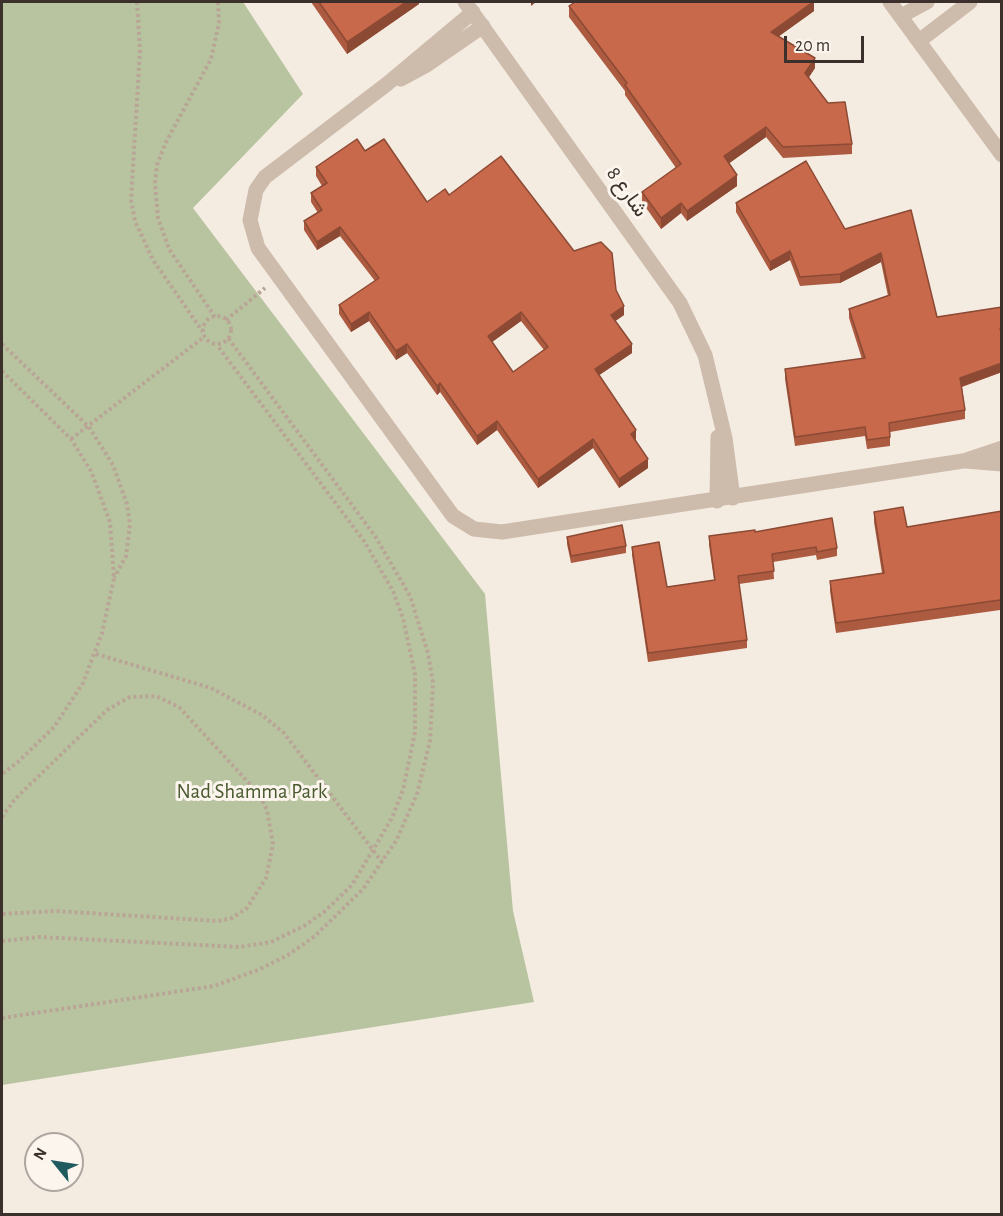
<!DOCTYPE html>
<meta charset="utf-8">
<style>
body{margin:0}
#map{position:relative;width:1003px;height:1216px;overflow:hidden;background:#f4ebe1;font-family:"Alegreya Sans",sans-serif}
canvas{display:block}
.frame{position:absolute;inset:0;border:3px solid #3b302b;pointer-events:none}
.north{position:absolute;left:24px;top:1132px;width:60px;height:60px;box-sizing:border-box;background:#fbf5ee;border:2px solid #aea6a0;border-radius:50%;rotate:300deg;font-size:16px;font-weight:700;line-height:24px;text-align:center;color:#3b302b}
.north::after{content:'';display:block;margin:auto;width:21px;height:27px;background:#1f5a5e;clip-path:polygon(50% 0,100% 100%,50% 72%,0 100%)}
.scale{position:absolute;left:784px;top:36px;width:80px;height:27px;box-sizing:border-box;border:3px solid #3b302b;border-top:0;padding-left:8px;font-size:18px;line-height:21px;white-space:nowrap;color:#3b302b;-webkit-text-stroke:4px #fbf5ee;paint-order:stroke}
</style>
<div id="map">
<canvas width="1003" height="1216"></canvas>
<div class="frame"></div>
<div class="north">N</div>
<div class="scale">20 m</div>
</div>
<script>
const ctx = document.querySelector('canvas').getContext('2d');
ctx.lineJoin = 'round';
function paint(path, color) {
  ctx.fillStyle = color;
  ctx.fill(path, 'evenodd');
}
function toPath(rows) {
  const path = new Path2D();
  for (const r of rows) {
    if (r.length === 3) {
      path.moveTo(r[0] + r[2], r[1]);
      path.arc(r[0], r[1], r[2], 0, 2 * Math.PI);
      continue;
    }
    path.moveTo(r[0], r[1]);
    for (let i = 2; i < r.length; i += 2) path.lineTo(r[i], r[i + 1]);
  }
  return path;
}
function strokePath(path, color, width, dash) {
  ctx.strokeStyle = color;
  ctx.lineWidth = width;
  ctx.lineCap = dash ? 'butt' : 'round';
  ctx.setLineDash(dash || []);
  ctx.stroke(path);
}
function write(font, color, halo, rows, align = 'center') {
  ctx.font = font + ' "Alegreya Sans",Vazirmatn,sans-serif';
  ctx.lineWidth = 6;
  ctx.setLineDash([]);
  ctx.textBaseline = 'middle';
  ctx.strokeStyle = halo;
  ctx.fillStyle = color;
  for (const [text, x, y, turn = 0] of rows) {
    ctx.save();
    ctx.translate(x, y);
    ctx.rotate((+turn || 0) * Math.PI / 180);
    ctx.textAlign = isNaN(turn) ? turn : align;
    if (halo) ctx.strokeText(text, 0, 0);
    ctx.fillText(text, 0, 0);
    ctx.restore();
  }
}
paint(toPath([
 [2,2,243,2,303,94,193,208,485,594,513,911,534,1002,2,1085]
]), '#b8c4a0');
strokePath(toPath([
 [137,2,140,50,131,200,135,221,153,260,203,332],
 [217,330,14],
 [215,317,169,249,158,218,155,183,157,165,165,144,211,59,219,23,218,2],
 [226,320,265,288],
 [2,344,89,427,113,465,127,504,130,525,126,556,114,578],
 [2,371,71,439,91,471,110,522,114,578,102,633,83,683,54,727,18,762,2,774],
 [71,439,204,337],
 [96,654,211,688,262,715,284,733,382,862],
 [2,817,15,799,107,710,130,697,156,696,179,707,259,794,267,810,273,844,266,878,247,908,232,918,218,921,55,911,2,914],
 [2,941,40,937,240,947,271,942,304,926,324,912,352,885,392,818,403,790,415,732,415,674,403,618,393,591,364,541,217,345],
 [2,1018,214,986,258,970,288,955,315,936,363,889,396,841,417,794,430,741,433,683,428,653,410,596,375,536,228,338]
]), '#b9a596', 4, [3, 3]);
strokePath(toPath([
 [465,2,680,303,705,355,725,438,733,498],
 [890,2,1002,155],
 [473,12,387,84,265,177,256,190,250,220,258,248,453,516,474,529,502,532,963,461,1002,448],
 [901,16,927,2],
 [919,41,970,2],
 [401,79,425,66,483,26],
 [966,461,1002,464],
 [717,501,718,437]
]), '#cdbbac', 15);
paint(toPath([
 [311,2,419,2,419,4,347,54],
 [814,2,814,11,779,36,815,68,809,77,852,144,852,154,783,158,766,137,729,163,737,186,687,221,681,213,661,229,642,202,642,192,676,168,625,95,625,91,569,17,569,6],
 [365,151,427,202,449,195,574,251,616,290,624,315,615,321,632,353,599,375,636,439,635,440,648,468,619,488,593,448,538,488,497,430,477,445,440,392,437,395,407,353,396,360,369,321,351,332,339,314,339,305,375,281,340,236,317,250,304,230,304,221,318,213,311,202,311,193,322,186,316,176,316,167],
 [521,321,544,350,513,372,492,342],
 [736,203,845,229,911,210,937,317,1002,307,1002,372,962,387,965,410,965,419,890,432,890,446,867,449,865,436,795,446,785,379,785,369,862,359,849,318,849,309,888,296,881,262,840,283,800,286,790,260,770,271,736,212],
 [1002,511,1002,607,1000,610,836,633,830,591,830,581,882,573,874,522,874,512,907,527],
 [755,532,837,548,837,556,817,560,816,555,773,562,774,579,739,584,747,640,747,648,648,662,632,555,632,547,667,587,714,580,709,545,709,536],
 [567,537,626,546,626,553,571,563,567,544]
]), '#ac5a40');
paint(toPath([
 [406,2,419,2,419,4,347,54,347,42],
 [531,2,536,2,531,6],
 [813,2,814,2,814,11,771,42,771,32],
 [815,58,815,68,805,83,805,73],
 [766,127,766,137,724,167,724,156],
 [737,175,737,186,687,221,687,211],
 [681,203,681,213,661,229,661,218],
 [340,227,340,236,317,250,317,242],
 [790,251,790,260,770,271,770,262],
 [881,253,881,262,840,283,840,274],
 [624,306,624,315,611,324,611,315],
 [369,312,369,321,351,332,351,324],
 [521,312,521,321,488,345,488,336],
 [407,344,407,353,396,360,396,351],
 [632,344,632,353,595,378,595,369],
 [1002,363,1002,372,960,387,960,378],
 [440,383,440,392,437,395,437,386],
 [497,421,497,430,477,445,477,436],
 [636,430,636,439,631,443,631,434],
 [593,439,593,448,538,488,538,479],
 [648,459,648,468,619,488,619,479],
 [1002,597,1002,607,1000,610,1000,600]
]), '#8c4a34');
const building = toPath([
 [319,2,406,2,347,42,319,2],
 [575,2,813,2,771,32,815,58,805,73,828,103,845,102,852,144,783,147,766,127,724,156,737,175,687,211,681,203,661,218,642,192,681,164,625,85,627,83,569,6,575,2],
 [357,139,365,151,384,139,427,202,445,189,449,195,501,156,574,251,601,242,612,253,616,290,624,306,611,315,632,344,595,369,636,430,631,434,648,459,619,479,593,439,538,479,497,421,477,436,440,383,437,386,407,344,396,351,369,312,351,324,339,305,379,278,340,227,317,242,304,221,322,210,311,193,327,183,316,167,357,139],
 [521,312,548,347,513,372,488,336,521,312],
 [806,161,845,229,911,210,937,317,1002,307,1002,329,1000,329,1002,334,1002,363,960,378,965,410,889,423,890,437,867,440,865,427,795,437,785,369,865,358,849,309,890,295,881,253,840,274,800,277,790,251,770,262,736,203,806,161],
 [903,507,907,527,1002,511,1002,597,1000,600,836,623,830,581,884,573,874,512,903,507],
 [832,518,837,548,817,552,816,547,772,554,774,571,738,576,747,640,648,653,632,547,659,542,667,587,715,580,709,536,755,530,755,532,832,518],
 [622,525,626,546,571,556,567,537,622,525]
]);
paint(building, '#c8694b');
strokePath(building, '#8c4a34', 1.5);
write('21px', '#3b302b', '#fbf5ee', [
 ["شارع 8",627,192,55]
]);
write('21px', '#4a5a2e', '#fbf5ee', [
 ["Nad Shamma Park",252,792]
]);
</script>
